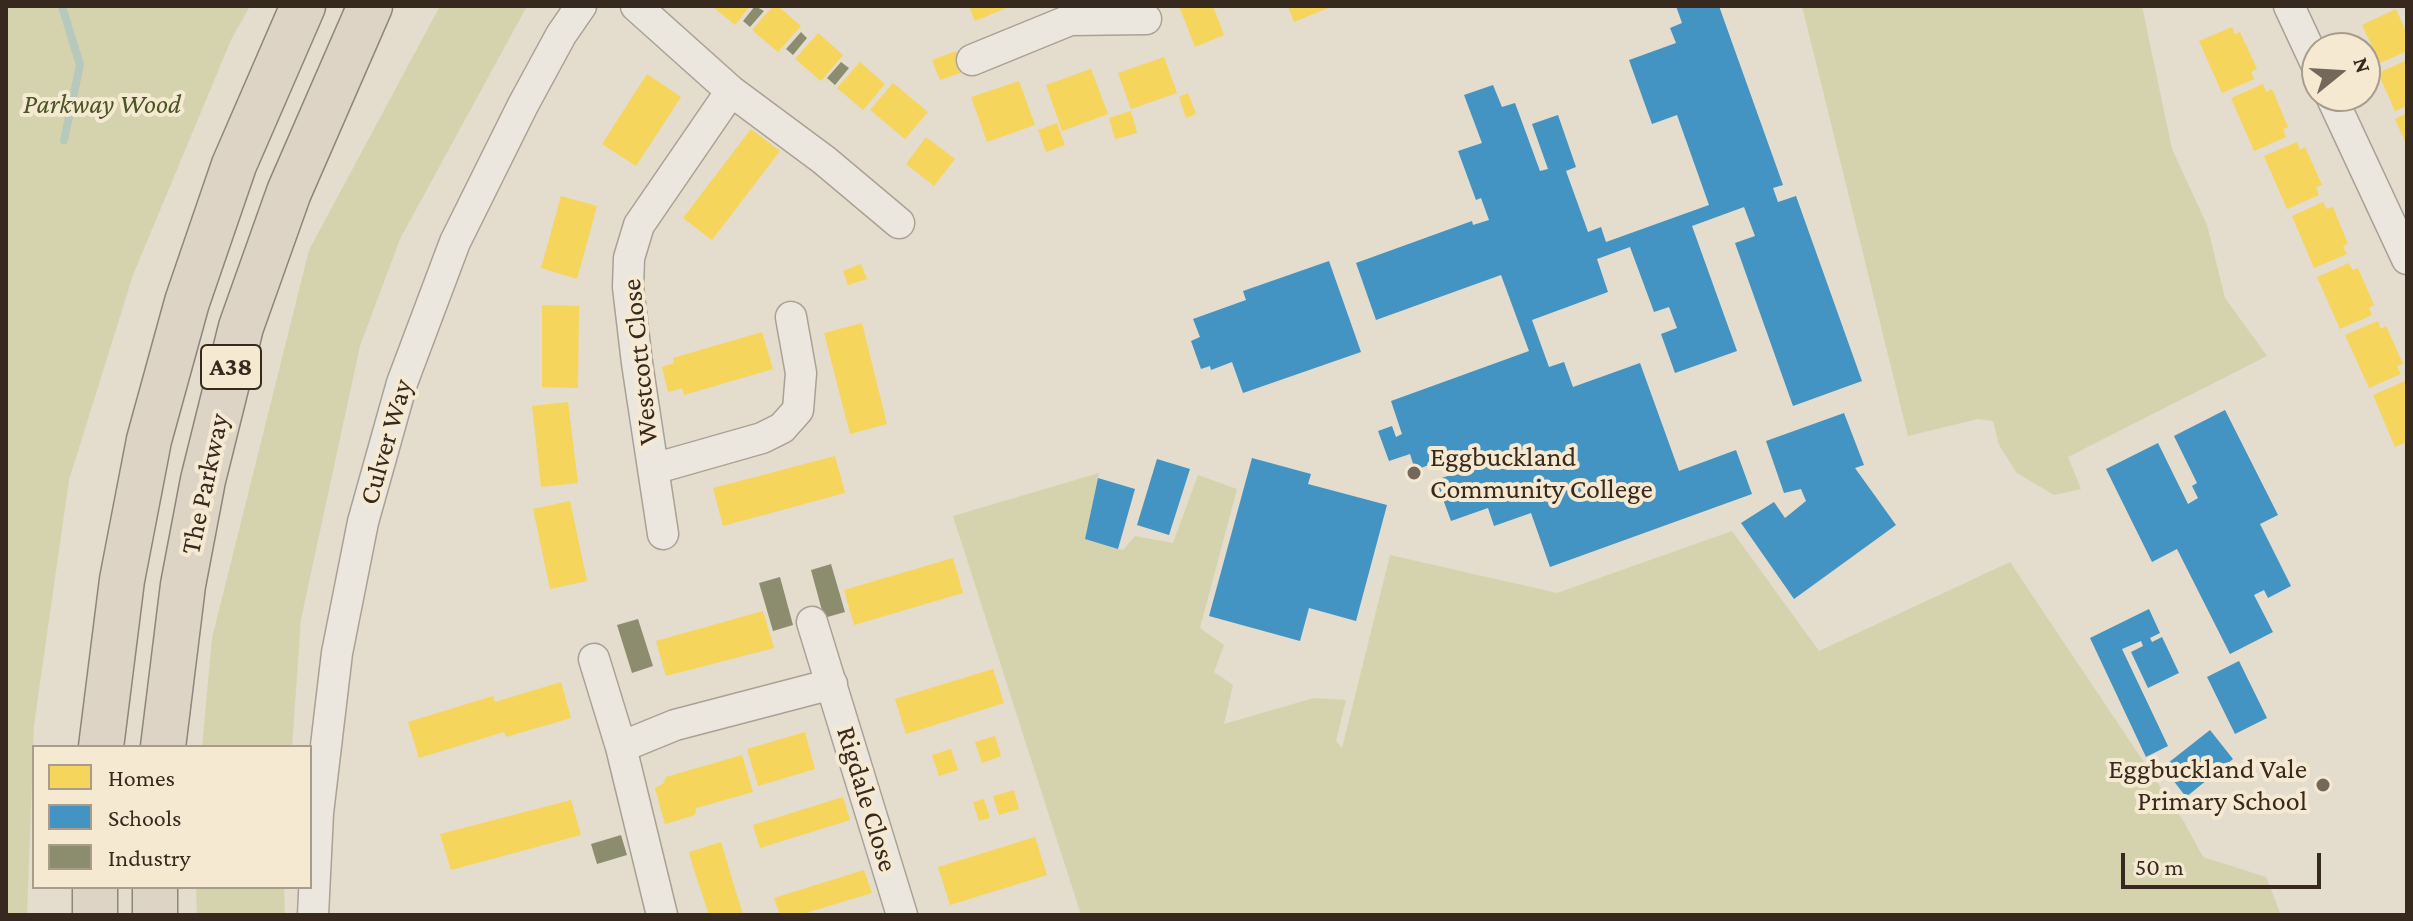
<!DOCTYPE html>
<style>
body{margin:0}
#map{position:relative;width:2413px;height:921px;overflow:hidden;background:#e4dccc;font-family:"Crimson Pro",serif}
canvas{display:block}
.frame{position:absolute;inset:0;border:8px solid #37291d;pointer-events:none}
.legend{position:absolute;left:32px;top:745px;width:280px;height:144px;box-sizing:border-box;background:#f5e9d2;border:2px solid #a99c8a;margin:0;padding:10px 14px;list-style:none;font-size:24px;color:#37291d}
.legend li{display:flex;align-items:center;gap:16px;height:40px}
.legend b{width:40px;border:2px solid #a99c8a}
.north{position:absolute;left:2301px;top:32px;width:80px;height:80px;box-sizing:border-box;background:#f5e9d2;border:2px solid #a99c8a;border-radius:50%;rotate:72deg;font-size:22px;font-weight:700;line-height:32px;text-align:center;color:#37291d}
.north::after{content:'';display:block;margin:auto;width:28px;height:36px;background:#74685a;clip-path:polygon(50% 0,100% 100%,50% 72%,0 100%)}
.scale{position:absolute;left:2121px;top:853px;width:200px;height:36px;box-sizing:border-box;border:4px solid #37291d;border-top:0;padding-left:10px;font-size:24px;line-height:28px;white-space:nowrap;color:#37291d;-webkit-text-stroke:6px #f5e9d2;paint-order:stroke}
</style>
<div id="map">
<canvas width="2413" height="921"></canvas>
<div class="frame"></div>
<ul class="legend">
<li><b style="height:22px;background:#f6d55c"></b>Homes</li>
<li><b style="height:22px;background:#4393c3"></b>Schools</li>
<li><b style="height:22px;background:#8c8c6e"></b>Industry</li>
</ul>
<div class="north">N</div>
<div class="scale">50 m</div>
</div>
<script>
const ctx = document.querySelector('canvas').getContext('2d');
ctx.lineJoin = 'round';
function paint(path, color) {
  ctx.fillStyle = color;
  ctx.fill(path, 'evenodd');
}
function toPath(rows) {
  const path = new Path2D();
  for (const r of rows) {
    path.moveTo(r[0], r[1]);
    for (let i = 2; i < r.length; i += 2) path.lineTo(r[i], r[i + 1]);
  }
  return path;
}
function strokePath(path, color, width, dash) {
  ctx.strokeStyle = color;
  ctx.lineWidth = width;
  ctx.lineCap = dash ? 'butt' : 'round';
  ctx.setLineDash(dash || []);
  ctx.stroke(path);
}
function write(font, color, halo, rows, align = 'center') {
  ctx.font = font + ' "Crimson Pro",serif';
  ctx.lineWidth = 8;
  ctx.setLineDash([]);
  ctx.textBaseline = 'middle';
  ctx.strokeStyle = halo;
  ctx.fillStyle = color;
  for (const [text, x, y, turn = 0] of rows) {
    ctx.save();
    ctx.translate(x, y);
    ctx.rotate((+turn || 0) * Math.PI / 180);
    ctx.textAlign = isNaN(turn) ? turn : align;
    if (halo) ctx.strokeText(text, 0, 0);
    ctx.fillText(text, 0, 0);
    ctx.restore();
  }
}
paint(toPath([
 [6,6,250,6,231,40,133,275,69,480,34,725,27,915,6,915],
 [440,6,527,6,400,239,360,346,301,619,292,747,202,747,212,638,309,250],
 [1802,6,2142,6,2172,149,2207,225,2225,298,2267,356,2068,457,2081,489,2054,495,2017,473,1999,445,1993,421,1978,419,1908,436],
 [1099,473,1085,539,1123,550,1135,536,1173,543,1198,475,1237,489,1200,628,1224,645,1214,672,1233,685,1224,724,1314,698,1346,700,1336,741,1342,748,1390,555,1557,593,1732,531,1819,651,2010,562,2184,822,2203,857,2266,877,2281,915,1081,915,953,516],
 [196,887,284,887,285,915,197,915]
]), '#d5d3ae');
paint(toPath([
 [712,6,750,6,735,25],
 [773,6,778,6,801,26,778,52,752,30],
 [969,6,1011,6,975,21],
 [1179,6,1213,6,1224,35,1195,47],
 [1288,6,1333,6,1294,22],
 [2396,9,2407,34,2407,51,2380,63,2362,25],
 [2232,27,2235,34,2240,32,2257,69,2251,72,2254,79,2222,93,2199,41],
 [818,33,843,55,821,81,795,59],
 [956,51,963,72,940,80,932,60],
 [1164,57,1177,93,1131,109,1118,73],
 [2407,60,2407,106,2395,111,2378,73],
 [860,62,885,84,863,110,837,88],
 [1091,69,1108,114,1062,131,1046,85],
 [647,74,681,97,636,166,602,144],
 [1019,81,1035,125,987,142,971,97],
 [893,83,928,112,905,139,870,110],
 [2263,84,2266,92,2272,89,2288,127,2283,129,2286,137,2254,151,2231,98],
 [1188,93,1196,114,1186,118,1179,97],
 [1131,111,1137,133,1115,139,1109,118],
 [2407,113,2407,146,2395,119],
 [1057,123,1065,145,1046,152,1038,130],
 [751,129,780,151,712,240,683,218],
 [926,137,955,159,934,186,906,164],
 [2297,142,2300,150,2305,147,2322,185,2316,187,2319,195,2287,209,2264,156],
 [561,196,597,206,577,279,541,268],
 [2323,202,2327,209,2333,207,2348,244,2343,246,2347,254,2314,268,2292,216],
 [2349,263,2352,270,2358,268,2374,305,2369,308,2372,315,2340,329,2317,277],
 [861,264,867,279,848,285,843,271],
 [542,305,579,306,578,388,542,387],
 [2378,321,2381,329,2386,326,2403,364,2397,366,2401,374,2369,388,2345,335],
 [862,323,887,424,850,434,824,333],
 [762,332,773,369,684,395,682,388,668,392,662,367,674,363,673,358],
 [2405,381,2407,442,2395,447,2373,395],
 [568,402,578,483,541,487,532,406],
 [835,456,845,493,723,526,713,488],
 [570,501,587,581,550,589,533,509],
 [953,558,963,593,854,625,844,590],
 [763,611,774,648,666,676,656,641],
 [993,669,1004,703,906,734,895,699],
 [561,682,571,718,506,737,504,732,419,758,408,722,493,696,495,702],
 [805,732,815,769,758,786,747,749],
 [995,736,1001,756,982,763,975,742],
 [951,749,958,770,939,776,932,755],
 [742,755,753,792,696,808,695,815,665,824,655,788,663,784,666,777],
 [1014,790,1019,809,999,815,993,796],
 [843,797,850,820,760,848,753,825],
 [984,799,990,818,979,821,973,802],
 [571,800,581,835,451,870,440,834],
 [1035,837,1047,875,950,905,938,867],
 [721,842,733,882,743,915,709,915,695,873,689,852],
 [864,870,872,893,799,915,780,915,774,898]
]), '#f6d55c');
paint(toPath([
 [1676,6,1719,6,1783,185,1773,188,1778,202,1796,196,1862,381,1793,406,1735,243,1755,236,1744,207,1692,226,1737,351,1675,373,1661,334,1677,328,1669,307,1654,312,1630,247,1597,259,1608,292,1532,320,1549,367,1564,362,1573,387,1640,363,1679,471,1736,450,1752,494,1550,567,1531,513,1494,526,1488,508,1451,521,1436,480,1474,467,1468,451,1415,470,1410,454,1389,461,1378,431,1392,426,1396,437,1402,434,1391,401,1529,351,1501,275,1376,320,1356,263,1472,221,1473,225,1489,220,1481,198,1476,200,1458,151,1482,143,1464,95,1493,85,1502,107,1515,103,1540,171,1548,169,1532,124,1558,115,1576,167,1566,171,1588,232,1601,227,1606,242,1709,205,1677,115,1652,124,1629,60,1676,43,1670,28,1682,23],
 [1329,261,1361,352,1243,393,1232,362,1211,370,1210,366,1201,369,1191,341,1200,337,1193,319,1246,300,1243,291],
 [2225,410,2278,515,2260,524,2291,586,2268,598,2264,590,2254,595,2273,632,2230,654,2177,549,2152,562,2106,469,2158,443,2188,504,2198,498,2192,486,2197,483,2174,436],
 [1844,413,1864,465,1855,468,1896,525,1794,599,1741,523,1774,502,1785,518,1806,501,1801,489,1784,493,1766,441],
 [1252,458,1311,474,1308,484,1387,505,1356,621,1309,608,1300,641,1209,616],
 [1157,459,1190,469,1169,535,1137,525],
 [1098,478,1135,489,1118,549,1085,539],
 [2149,609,2160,633,2150,638,2152,642,2162,637,2179,673,2148,688,2131,652,2143,646,2141,641,2122,649,2168,746,2146,757,2090,638],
 [2239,661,2267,718,2235,734,2207,677],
 [2210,730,2233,759,2186,797,2163,767]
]), '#4393c3');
paint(toPath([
 [755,6,764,11,750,27,743,21],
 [801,32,807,38,793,55,786,49],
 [841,62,849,68,835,85,827,78],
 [831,564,845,612,824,618,811,570],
 [780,577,793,625,773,631,759,583],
 [638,619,653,666,632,673,617,625],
 [621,835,627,855,597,864,591,844]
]), '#8c8c6e');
strokePath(toPath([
 [62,6,80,65,64,140]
]), '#b7c8bd', 8);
const minor = toPath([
 [636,6,731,91,824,160,899,223],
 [2289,6,2317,66],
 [972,60,1070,20,1146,19],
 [2331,96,2407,259],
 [653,469,762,438,782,428,798,410,801,373,791,317],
 [663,534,637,363,628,287,629,258,639,225,731,91],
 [812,622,902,915],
 [594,659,621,747,662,915],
 [621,747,675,725,832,684],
 [313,915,318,813,337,653,363,522,402,383,455,242,523,105,561,35,581,6]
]);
const trunk = toPath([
 [101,747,122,580,149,440,187,302,234,165,303,6],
 [163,747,183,585,203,480,241,327,289,192,370,6],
 [95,887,95,915],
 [155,915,155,887]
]);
strokePath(minor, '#a9a195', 33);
strokePath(trunk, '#8e867c', 47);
strokePath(minor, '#ece7de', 30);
strokePath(trunk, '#ddd4c6', 44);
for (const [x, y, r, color] of [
 [1414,473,8,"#74685a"],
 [2323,785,8,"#74685a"]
]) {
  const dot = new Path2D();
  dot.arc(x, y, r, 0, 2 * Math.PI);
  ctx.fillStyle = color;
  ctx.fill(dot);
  strokePath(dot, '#f5e9d2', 3);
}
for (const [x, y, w] of [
 [231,367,60]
]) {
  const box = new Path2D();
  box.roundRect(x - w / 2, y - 22, w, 44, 6);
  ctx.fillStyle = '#f5e9d2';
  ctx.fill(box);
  strokePath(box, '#37291d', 2);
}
write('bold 26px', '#37291d', null, [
 ["A38",231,367]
]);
write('italic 28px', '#4a5424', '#f5e9d2', [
 ["Parkway Wood",102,104]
]);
write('28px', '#37291d', '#f5e9d2', [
 ["Westcott Close",640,362,-96],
 ["Culver Way",386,442,-74],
 ["The Parkway",205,484,-78],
 ["Rigdale Close",867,799,73]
]);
write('28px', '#37291d', '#f5e9d2', [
 ["Eggbuckland",1430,457],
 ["Community College",1430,489],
 ["Eggbuckland Vale",2307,769,"right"],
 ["Primary School",2307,801,"right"]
], 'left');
</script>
